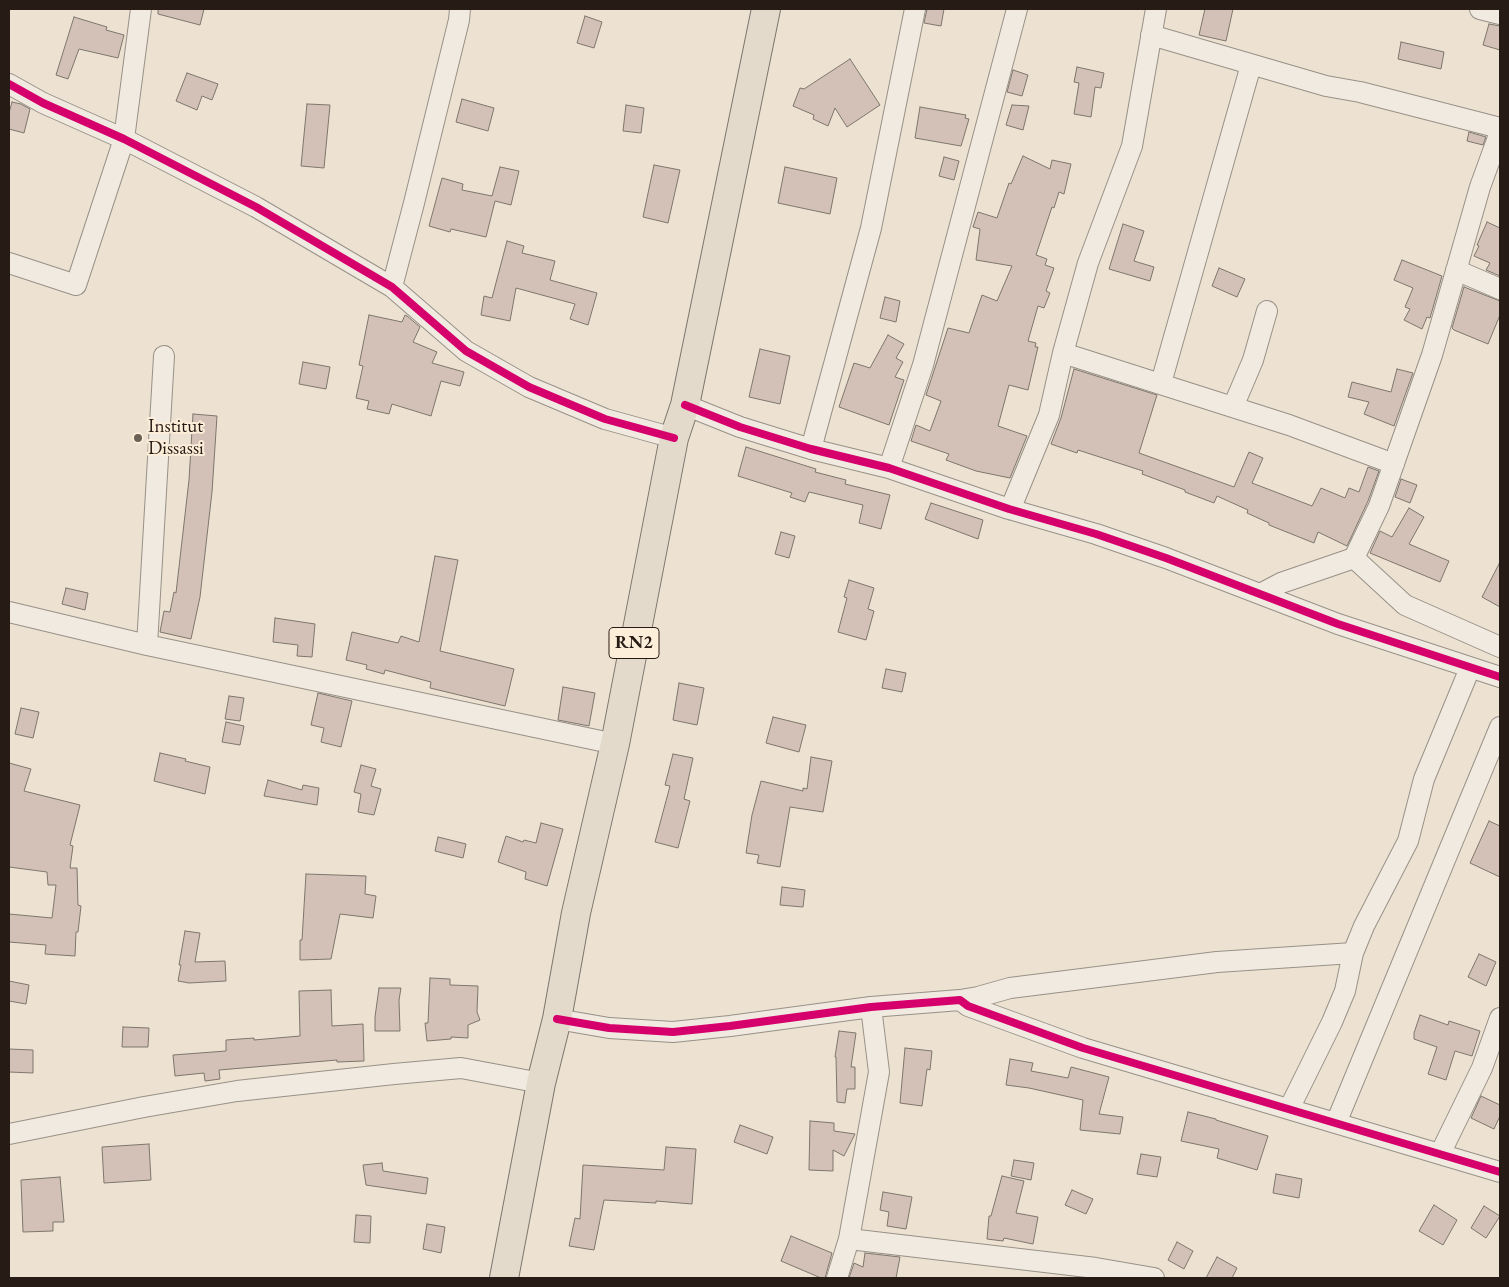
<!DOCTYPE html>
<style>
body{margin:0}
#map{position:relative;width:1509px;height:1287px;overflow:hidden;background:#ede2d1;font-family:"EB Garamond",serif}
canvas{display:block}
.frame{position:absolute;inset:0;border:10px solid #271b15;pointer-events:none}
</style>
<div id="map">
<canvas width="1509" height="1287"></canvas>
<div class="frame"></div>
</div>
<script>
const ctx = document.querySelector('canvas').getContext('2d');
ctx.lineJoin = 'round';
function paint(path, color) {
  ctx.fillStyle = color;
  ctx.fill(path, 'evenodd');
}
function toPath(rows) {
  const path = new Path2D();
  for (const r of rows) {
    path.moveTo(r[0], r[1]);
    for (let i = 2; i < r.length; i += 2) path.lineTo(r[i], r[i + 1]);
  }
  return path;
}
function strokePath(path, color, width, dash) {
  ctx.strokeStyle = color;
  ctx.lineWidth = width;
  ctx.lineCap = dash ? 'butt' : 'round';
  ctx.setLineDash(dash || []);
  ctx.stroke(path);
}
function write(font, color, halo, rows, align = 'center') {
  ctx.font = font + ' "EB Garamond",serif';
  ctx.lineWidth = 4;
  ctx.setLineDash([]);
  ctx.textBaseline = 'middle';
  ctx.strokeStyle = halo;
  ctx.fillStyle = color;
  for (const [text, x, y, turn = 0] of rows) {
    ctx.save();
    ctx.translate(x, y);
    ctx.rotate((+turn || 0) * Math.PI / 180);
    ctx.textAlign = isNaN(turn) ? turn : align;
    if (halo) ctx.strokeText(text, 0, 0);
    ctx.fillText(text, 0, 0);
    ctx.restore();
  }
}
const building = toPath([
 [158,9,204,9,200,25,158,14,158,9],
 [927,9,944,9,941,26,924,23,927,9],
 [1205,9,1233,9,1226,41,1199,35,1205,9],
 [585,16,602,22,594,48,577,43,585,16],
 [74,17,107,27,106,30,124,35,118,58,79,49,68,79,56,75,74,17],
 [1489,24,1500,26,1500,50,1483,45,1489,24],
 [1401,42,1444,52,1441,69,1398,59,1401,42],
 [850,59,880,105,847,127,835,108,828,126,813,119,814,115,793,106,800,88,804,89,850,59],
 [1077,67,1104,73,1101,88,1095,87,1091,117,1074,114,1079,83,1074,82,1077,67],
 [1013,70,1028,75,1022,96,1007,92,1013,70],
 [187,73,218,84,212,100,202,96,197,110,176,101,187,73],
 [462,99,494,108,488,131,456,122,462,99],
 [12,102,21,104,30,109,24,133,9,129,9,113,12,102],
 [307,104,330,105,324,168,301,166,307,104],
 [626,105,644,108,641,133,623,131,626,105],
 [1012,105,1029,106,1023,130,1006,125,1012,105],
 [920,107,966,115,965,118,969,119,961,146,915,138,920,107],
 [1469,132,1486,137,1483,145,1467,141,1469,132],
 [1023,156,1050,169,1052,160,1071,164,1064,194,1059,192,1054,208,1052,207,1036,255,1047,259,1045,265,1054,268,1046,291,1050,293,1044,308,1038,306,1028,341,1036,343,1035,347,1038,347,1028,390,1009,385,998,426,1027,436,1010,478,976,471,946,460,949,454,911,441,916,425,930,431,941,401,926,395,948,328,969,333,982,295,997,301,1012,266,976,260,980,229,973,227,978,212,997,218,1009,183,1011,184,1023,156],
 [944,157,959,161,954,180,939,176,944,157],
 [654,165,680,170,668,223,643,217,654,165],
 [500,167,519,171,511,205,495,201,486,237,451,229,450,232,429,226,442,178,463,184,462,190,492,196,500,167],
 [785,167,837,178,830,214,778,203,785,167],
 [1487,222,1500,228,1500,276,1486,270,1490,263,1474,256,1479,246,1477,245,1487,222],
 [1123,224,1144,231,1134,261,1154,267,1150,281,1109,269,1123,224],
 [507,241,524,246,522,253,555,261,550,280,597,293,588,325,570,319,575,304,516,288,510,321,481,315,484,296,492,298,507,241],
 [1402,260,1442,276,1430,318,1427,317,1422,329,1404,320,1410,309,1405,307,1413,288,1394,280,1402,260],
 [1219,268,1245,279,1237,297,1212,286,1219,268],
 [1464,287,1500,301,1500,315,1488,344,1454,330,1452,328,1464,287],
 [885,297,900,301,896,322,880,318,885,297],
 [369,315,402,322,405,315,407,316,420,327,413,342,437,352,432,363,464,372,460,386,441,381,431,416,392,404,389,414,367,409,369,401,356,398,363,366,359,365,369,315],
 [888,335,904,344,896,358,903,362,895,377,904,380,889,425,839,407,854,363,870,368,888,335],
 [760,349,790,356,780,404,749,397,760,349],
 [303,362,330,367,326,389,299,384,303,362],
 [1074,369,1157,395,1139,453,1234,487,1249,452,1263,458,1252,483,1312,506,1321,488,1345,498,1349,488,1359,492,1368,467,1379,471,1368,501,1347,546,1318,532,1314,543,1269,525,1269,523,1247,513,1248,510,1217,496,1214,503,1185,492,1185,490,1142,474,1143,471,1078,450,1077,453,1051,444,1061,418,1074,369],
 [1397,369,1413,373,1394,426,1364,414,1369,402,1348,397,1352,382,1391,392,1397,369],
 [193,414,217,416,212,492,200,597,191,639,160,632,164,611,170,612,174,592,176,593,189,480,193,414],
 [746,447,816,469,815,472,846,480,845,484,890,495,881,529,859,523,863,505,809,492,805,502,790,497,792,493,738,476,746,447],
 [1401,479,1417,485,1410,503,1395,497,1401,479],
 [931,503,983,520,978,539,925,519,931,503],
 [1409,508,1424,517,1409,544,1449,561,1440,582,1370,553,1380,531,1392,537,1409,508],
 [781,532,795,536,789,558,775,554,781,532],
 [435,556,458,560,440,651,514,669,505,706,430,688,431,682,385,670,384,674,366,669,367,665,346,660,352,632,398,643,401,636,419,642,435,556],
 [1500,562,1500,607,1482,597,1500,562],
 [849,580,874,588,868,609,874,611,866,640,838,632,847,598,844,597,849,580],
 [66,588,88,593,85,610,62,604,66,588],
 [275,618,315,624,312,657,297,656,298,645,273,642,275,618],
 [886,669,906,673,902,692,882,688,886,669],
 [679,683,704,688,697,725,673,720,679,683],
 [563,687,595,693,589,726,558,720,563,687],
 [318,693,352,701,341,747,321,742,324,728,311,725,318,693],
 [229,696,244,698,240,721,225,719,229,696],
 [21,708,39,712,33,738,15,734,21,708],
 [773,717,806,725,799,752,766,743,773,717],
 [226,722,244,726,240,745,222,742,226,722],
 [160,753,186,759,185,761,210,767,205,794,154,781,160,753],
 [673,754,693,758,684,799,690,801,678,848,655,842,670,786,665,785,673,754],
 [811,757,832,761,823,812,790,807,780,867,757,863,759,855,746,853,752,815,761,781,803,791,803,788,807,789,811,757],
 [9,763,31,769,24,791,80,805,70,845,73,846,70,868,77,868,78,905,81,906,78,932,76,932,75,956,45,954,46,945,9,942,9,914,52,918,56,885,48,885,47,872,9,867,9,763],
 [361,765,376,769,371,786,381,789,374,815,358,812,361,794,354,792,361,765],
 [268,780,302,790,303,785,319,788,317,805,264,796,268,780],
 [1489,821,1500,826,1500,877,1470,863,1489,821],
 [541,823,563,829,547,886,525,879,526,872,498,862,506,836,523,842,524,840,536,843,541,823],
 [438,837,466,844,463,858,435,851,438,837],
 [306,874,366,876,365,894,376,896,373,918,340,914,331,959,300,960,300,940,302,940,306,874],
 [782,887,805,890,803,907,780,905,782,887],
 [185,931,200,933,195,962,225,961,226,981,189,983,178,981,181,965,179,965,185,931],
 [1479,954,1496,962,1486,986,1468,977,1479,954],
 [430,978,450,979,450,985,478,986,477,1012,480,1020,468,1025,468,1038,451,1037,451,1039,427,1041,425,1023,428,1023,430,978],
 [9,981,29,985,26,1004,9,1001,9,981],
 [379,988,401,988,399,1000,400,1031,375,1031,375,1017,379,988],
 [331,990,332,1026,363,1024,364,1061,337,1062,337,1060,219,1070,220,1079,205,1081,204,1073,175,1076,173,1055,226,1051,226,1040,254,1038,254,1040,300,1036,299,991,331,990],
 [1420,1015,1448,1025,1449,1021,1480,1031,1472,1056,1455,1051,1446,1080,1428,1074,1437,1047,1414,1039,1414,1033,1420,1015],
 [123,1027,149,1028,148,1047,122,1047,123,1027],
 [839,1031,856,1033,851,1067,855,1067,855,1089,847,1089,845,1103,837,1102,836,1057,835,1057,839,1031],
 [905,1048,932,1051,930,1070,927,1069,922,1106,900,1103,905,1048],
 [9,1049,33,1050,33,1073,9,1072,9,1049],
 [1010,1059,1033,1063,1031,1071,1068,1078,1071,1067,1109,1077,1099,1114,1123,1117,1120,1134,1080,1130,1083,1100,1029,1088,1006,1085,1010,1059],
 [1481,1096,1500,1105,1500,1116,1494,1129,1471,1118,1481,1096],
 [1188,1112,1216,1119,1216,1120,1268,1136,1257,1170,1217,1158,1219,1149,1181,1141,1188,1112],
 [810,1121,834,1123,834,1131,855,1134,844,1156,833,1150,833,1171,809,1170,810,1121],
 [740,1125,773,1137,767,1154,734,1142,740,1125],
 [149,1144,151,1180,104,1183,102,1147,149,1144],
 [666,1147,696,1149,692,1204,656,1201,656,1203,604,1200,594,1250,569,1246,575,1218,580,1219,583,1165,664,1170,666,1147],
 [1141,1154,1161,1157,1157,1177,1137,1174,1141,1154],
 [1014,1160,1034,1163,1031,1180,1011,1176,1014,1160],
 [382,1163,383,1171,428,1178,426,1194,366,1185,363,1165,382,1163],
 [1276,1174,1302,1179,1299,1198,1273,1193,1276,1174],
 [1002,1176,1024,1181,1016,1213,1038,1217,1033,1244,1004,1238,1003,1241,987,1239,989,1216,991,1216,1002,1176],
 [60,1177,64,1222,53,1222,53,1231,23,1232,21,1180,60,1177],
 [1072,1190,1093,1199,1086,1214,1065,1205,1072,1190],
 [883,1192,912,1197,906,1229,887,1226,889,1212,880,1210,883,1192],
 [1434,1205,1457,1220,1443,1245,1419,1231,1434,1205],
 [1484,1206,1500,1216,1486,1238,1471,1228,1484,1206],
 [356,1215,371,1216,370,1243,354,1242,356,1215],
 [427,1224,445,1227,441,1253,423,1249,427,1224],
 [791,1236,832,1253,825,1278,821,1278,781,1261,791,1236],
 [1177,1242,1193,1251,1184,1269,1168,1260,1177,1242],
 [865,1253,900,1257,896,1278,849,1278,854,1263,863,1267,865,1253],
 [1217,1257,1237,1268,1232,1278,1206,1278,1217,1257]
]);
paint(building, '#d3c1b7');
strokePath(building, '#7d766d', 1);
const minor = toPath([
 [1480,9,1500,14],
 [1151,35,1326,86,1360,92,1500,128],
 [9,84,43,103,124,139,256,207,392,287,466,351,529,387,605,419,674,438],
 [9,263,76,285,124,139,141,9],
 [1456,270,1500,289],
 [392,287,414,203,459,20,460,9],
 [1063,353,1289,425,1394,464],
 [1161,383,1251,65],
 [685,405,740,427,811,449,889,468,1009,509,1096,534,1166,558,1338,624,1500,677],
 [1233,407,1253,360,1267,311],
 [811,449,871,228,915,9],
 [889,468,923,365,1017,9],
 [1012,510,1012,505,1049,415,1063,353,1088,263,1132,146,1156,9],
 [1354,558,1405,605,1500,647],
 [1260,594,1281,583,1354,558,1379,506,1432,355,1480,187,1500,132],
 [9,612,147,645,615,744],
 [147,645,164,356],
 [960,1000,978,997,1010,988,1217,962,1353,953],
 [557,1019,609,1028,673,1032,730,1026,871,1007,960,1000,968,1006,1083,1048,1500,1172],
 [1289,1109,1332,1022,1345,991,1353,953,1364,926,1408,841,1424,779,1470,668],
 [1336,1123,1500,727],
 [9,1134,144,1107,237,1091,394,1074,461,1068,541,1083],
 [1440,1154,1482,1068,1500,1018],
 [849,1239,1096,1268,1154,1278],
 [837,1278,849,1239,879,1072,871,1007]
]);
const highway = toPath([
 [504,1278,541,1083,557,1019,576,913,615,744,674,438,685,405,766,9]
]);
strokePath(minor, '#989187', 22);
strokePath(highway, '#7d766d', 30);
strokePath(minor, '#f0eae1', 20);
strokePath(highway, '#e3dacc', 28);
strokePath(toPath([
 [9,84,43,103,124,139,256,207,392,287,466,351,529,387,605,419,674,438],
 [685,405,740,427,811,449,889,468,1009,509,1096,534,1166,558,1338,624,1500,677],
 [557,1019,609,1028,673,1032,730,1026,871,1007,960,1000,968,1006,1083,1048,1500,1172]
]), '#d6006c', 8);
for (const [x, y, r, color] of [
 [138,438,5,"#6c6157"]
]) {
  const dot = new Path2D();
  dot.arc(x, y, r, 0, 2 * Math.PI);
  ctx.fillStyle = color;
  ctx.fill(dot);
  strokePath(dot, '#fceed9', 2);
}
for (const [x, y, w] of [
 [634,643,50]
]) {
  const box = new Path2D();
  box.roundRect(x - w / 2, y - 15.5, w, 31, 4);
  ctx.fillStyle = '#fceed9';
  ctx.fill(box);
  strokePath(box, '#271b15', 1);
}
write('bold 18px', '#271b15', null, [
 ["RN2",634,643]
]);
write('19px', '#271b15', '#fceed9', [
 ["Institut",148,427],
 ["Dissassi",148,449]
], 'left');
</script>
